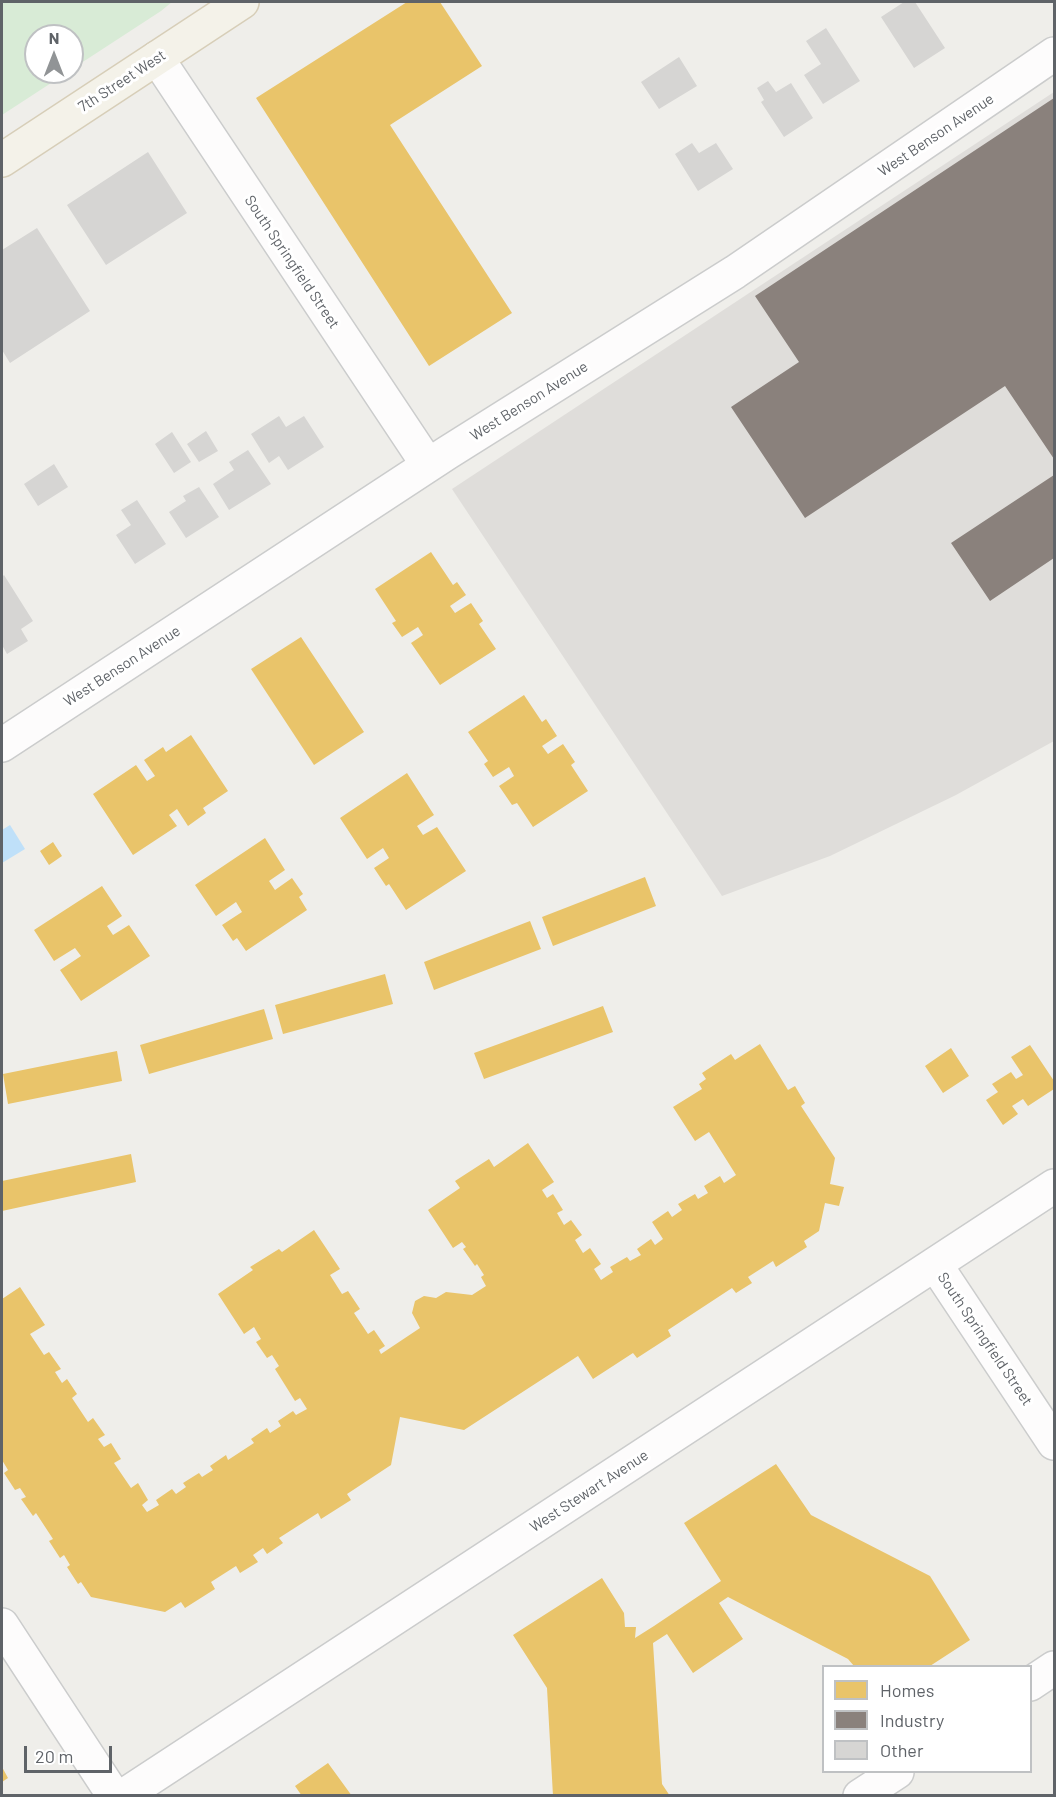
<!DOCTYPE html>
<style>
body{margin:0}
#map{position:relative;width:1056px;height:1797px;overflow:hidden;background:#efeeea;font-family:Barlow,sans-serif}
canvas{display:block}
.frame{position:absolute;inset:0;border:3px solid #5f6368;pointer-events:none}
.legend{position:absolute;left:822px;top:1665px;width:210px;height:108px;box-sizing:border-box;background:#fff;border:2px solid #bfc1c3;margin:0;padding:8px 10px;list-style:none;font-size:18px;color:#5f6368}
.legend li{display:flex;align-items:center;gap:12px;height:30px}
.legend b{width:30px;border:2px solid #bfc1c3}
.north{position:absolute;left:24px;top:24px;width:60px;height:60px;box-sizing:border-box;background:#fff;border:2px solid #bfc1c3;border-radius:50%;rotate:0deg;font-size:16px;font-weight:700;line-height:24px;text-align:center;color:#5f6368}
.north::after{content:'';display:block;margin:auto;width:21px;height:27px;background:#919496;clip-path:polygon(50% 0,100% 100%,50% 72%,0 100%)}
.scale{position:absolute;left:24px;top:1746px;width:88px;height:27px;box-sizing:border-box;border:3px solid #5f6368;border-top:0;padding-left:8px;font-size:18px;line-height:21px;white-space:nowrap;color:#5f6368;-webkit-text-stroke:4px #fff;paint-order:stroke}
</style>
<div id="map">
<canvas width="1056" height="1797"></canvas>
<div class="frame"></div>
<ul class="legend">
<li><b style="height:16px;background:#e9c46a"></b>Homes</li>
<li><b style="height:16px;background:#8a817c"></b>Industry</li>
<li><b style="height:16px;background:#d6d5d3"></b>Other</li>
</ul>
<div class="north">N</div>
<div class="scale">20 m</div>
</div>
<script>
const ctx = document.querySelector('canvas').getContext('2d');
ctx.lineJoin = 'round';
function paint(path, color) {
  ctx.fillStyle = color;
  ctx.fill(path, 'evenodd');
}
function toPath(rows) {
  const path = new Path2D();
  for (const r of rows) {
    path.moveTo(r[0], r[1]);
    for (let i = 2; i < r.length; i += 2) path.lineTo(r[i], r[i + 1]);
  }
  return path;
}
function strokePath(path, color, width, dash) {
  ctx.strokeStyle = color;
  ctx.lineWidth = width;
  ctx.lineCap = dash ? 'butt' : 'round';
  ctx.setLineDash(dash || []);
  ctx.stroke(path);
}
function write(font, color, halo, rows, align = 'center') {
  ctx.font = font + ' Barlow,sans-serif';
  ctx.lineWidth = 6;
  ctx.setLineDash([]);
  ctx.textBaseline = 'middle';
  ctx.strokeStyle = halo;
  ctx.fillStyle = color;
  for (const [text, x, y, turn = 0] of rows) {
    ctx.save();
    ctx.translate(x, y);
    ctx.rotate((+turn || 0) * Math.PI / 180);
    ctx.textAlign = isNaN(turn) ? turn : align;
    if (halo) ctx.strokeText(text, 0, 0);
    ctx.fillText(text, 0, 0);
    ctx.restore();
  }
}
paint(toPath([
 [1054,92,1054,741,956,795,830,856,722,896,452,489]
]), '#dfddda');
paint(toPath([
 [2,2,172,2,161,11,72,69,72,36,36,36,36,72,68,72,2,115]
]), '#d8ebd6');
paint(toPath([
 [10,825,25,849,2,863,2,830]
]), '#bfe0f9');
paint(toPath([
 [407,2,440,2,482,66,390,125,512,313,429,366,256,98],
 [431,552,453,585,457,582,466,595,450,606,455,613,471,603,483,621,479,624,496,649,440,685,411,643,423,635,418,627,402,637,392,623,396,621,375,589],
 [301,637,364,732,314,765,251,669],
 [524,695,542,722,546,719,557,736,542,746,548,754,563,744,575,762,571,765,588,791,533,827,517,803,512,805,499,786,514,776,509,767,493,777,484,764,488,761,468,732],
 [191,735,228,791,203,808,206,813,188,826,177,809,169,815,177,826,133,855,93,794,136,765,147,781,155,776,144,760,163,747,166,752],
 [407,773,434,815,417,826,423,835,437,827,466,871,406,910,389,884,386,886,374,868,389,858,383,848,367,859,340,818],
 [265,838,285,870,269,881,275,890,292,878,303,894,299,897,307,910,246,951,237,938,233,941,222,925,242,912,236,902,216,916,195,885],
 [53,842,62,856,49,865,40,851],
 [645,877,656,906,553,946,542,917],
 [102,886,122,916,107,926,113,935,129,925,150,956,81,1001,60,970,81,956,75,948,54,961,34,930],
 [530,921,541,949,434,990,424,962],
 [385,974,393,1004,283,1034,275,1005],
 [603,1006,613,1032,484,1079,474,1053],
 [264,1009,273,1039,149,1074,140,1045],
 [760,1044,788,1090,795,1086,805,1103,801,1106,835,1158,830,1184,844,1187,839,1206,825,1203,819,1231,804,1241,807,1247,776,1267,773,1261,748,1277,752,1283,736,1293,732,1288,668,1330,671,1336,637,1358,633,1353,593,1379,578,1356,464,1430,400,1417,391,1465,347,1494,351,1500,321,1519,318,1513,279,1538,283,1543,267,1554,263,1548,253,1555,258,1562,240,1573,236,1566,211,1582,215,1589,185,1608,181,1602,165,1612,91,1597,81,1582,78,1584,67,1567,70,1565,64,1555,60,1558,49,1541,53,1539,36,1513,33,1516,21,1499,26,1497,20,1488,15,1490,4,1473,8,1470,2,1460,2,1299,20,1287,45,1325,30,1334,44,1355,49,1352,61,1369,55,1372,62,1383,67,1379,77,1394,72,1398,88,1422,93,1418,105,1435,98,1439,104,1447,111,1443,121,1459,114,1463,131,1488,138,1483,148,1500,142,1505,147,1512,159,1505,156,1500,172,1489,176,1494,186,1487,183,1483,199,1473,202,1477,213,1470,210,1466,226,1455,228,1460,254,1443,251,1439,267,1428,270,1433,281,1426,278,1421,293,1411,296,1415,307,1409,300,1398,295,1401,275,1369,279,1366,272,1355,267,1358,256,1342,261,1339,254,1327,244,1334,218,1294,253,1270,250,1267,279,1249,282,1252,314,1230,340,1269,330,1275,342,1294,348,1291,360,1309,354,1313,368,1334,374,1330,385,1346,379,1350,381,1354,420,1328,412,1313,415,1301,424,1296,436,1298,446,1292,472,1295,486,1286,481,1277,484,1275,477,1264,475,1266,463,1249,466,1247,462,1242,453,1248,428,1210,460,1188,455,1181,489,1159,494,1167,528,1143,554,1182,542,1190,547,1198,553,1194,563,1210,557,1213,564,1225,571,1220,582,1235,575,1240,583,1253,590,1248,601,1264,594,1269,601,1280,613,1272,610,1267,627,1257,630,1261,641,1255,637,1249,651,1239,655,1245,663,1239,652,1222,668,1211,672,1217,682,1210,678,1204,695,1194,698,1199,708,1193,704,1186,720,1176,724,1183,736,1175,709,1132,695,1141,673,1107,702,1089,699,1084,706,1079,702,1073,731,1054,735,1060],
 [1030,1045,1054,1081,1054,1089,1028,1106,1023,1099,1012,1106,1018,1114,1003,1125,986,1100,998,1092,992,1084,1011,1072,1016,1079,1023,1075,1011,1057],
 [951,1048,969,1076,943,1093,925,1066],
 [117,1051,122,1081,8,1104,3,1074],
 [131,1154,136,1182,2,1211,2,1181],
 [776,1464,811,1515,930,1576,970,1640,930,1666,854,1666,848,1659,728,1597,719,1603,743,1639,693,1673,667,1634,653,1643,662,1784,670,1796,553,1796,547,1688,513,1635,602,1578,624,1613,625,1627,636,1627,635,1638,654,1626,721,1581,684,1523],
 [328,1763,352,1796,302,1796,295,1786],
 [2,1767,8,1778,2,1782]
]), '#e9c46a');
paint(toPath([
 [1054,98,1054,459,1005,386,805,518,731,407,799,362,755,296],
 [1054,475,1054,558,990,601,951,543]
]), '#8a817c');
paint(toPath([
 [904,2,915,2,945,48,914,68,881,17],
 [826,28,860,81,823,104,804,75,821,64,806,41],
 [679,57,697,86,659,109,641,82],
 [768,81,776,92,791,83,813,118,784,137,761,102,764,100,757,88],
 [692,143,699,153,716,143,733,169,698,191,675,154],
 [148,152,187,213,106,265,67,205],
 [37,228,90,311,10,363,2,350,2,250],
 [279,416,286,427,304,416,324,447,288,470,279,456,269,463,251,434],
 [206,431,218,451,199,462,187,444],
 [172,432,191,462,174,473,155,444],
 [248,450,271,484,229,510,213,484,234,470,229,462],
 [54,464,68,487,38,506,24,484],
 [199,487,219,517,186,538,169,512,186,501,183,496],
 [137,500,166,544,135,564,116,535,131,525,121,510],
 [4,575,33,621,21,629,28,641,7,654,2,645,2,577]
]), '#d6d5d3');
const minor = toPath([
 [157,58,428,465],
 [2,745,447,453,735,272,1054,54],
 [935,1264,1054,1443],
 [2,1625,114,1796],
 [1030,1684,1054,1668],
 [123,1796,1054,1186],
 [860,1796,897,1772]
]);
const primary = toPath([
 [2,160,242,2]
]);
strokePath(minor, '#cbcccc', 36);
strokePath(primary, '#d7ceb8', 36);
strokePath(minor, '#fdfcfc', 33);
strokePath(primary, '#f4f2e9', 33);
write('15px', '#5f6368', '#fff', [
 ["7th Street West",122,81,-33],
 ["West Benson Avenue",936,135,-34],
 ["South Springfield Street",292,262,56],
 ["West Benson Avenue",529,401,-32],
 ["West Benson Avenue",122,666,-33],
 ["South Springfield Street",985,1339,56],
 ["West Stewart Avenue",589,1491,-33]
]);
</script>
